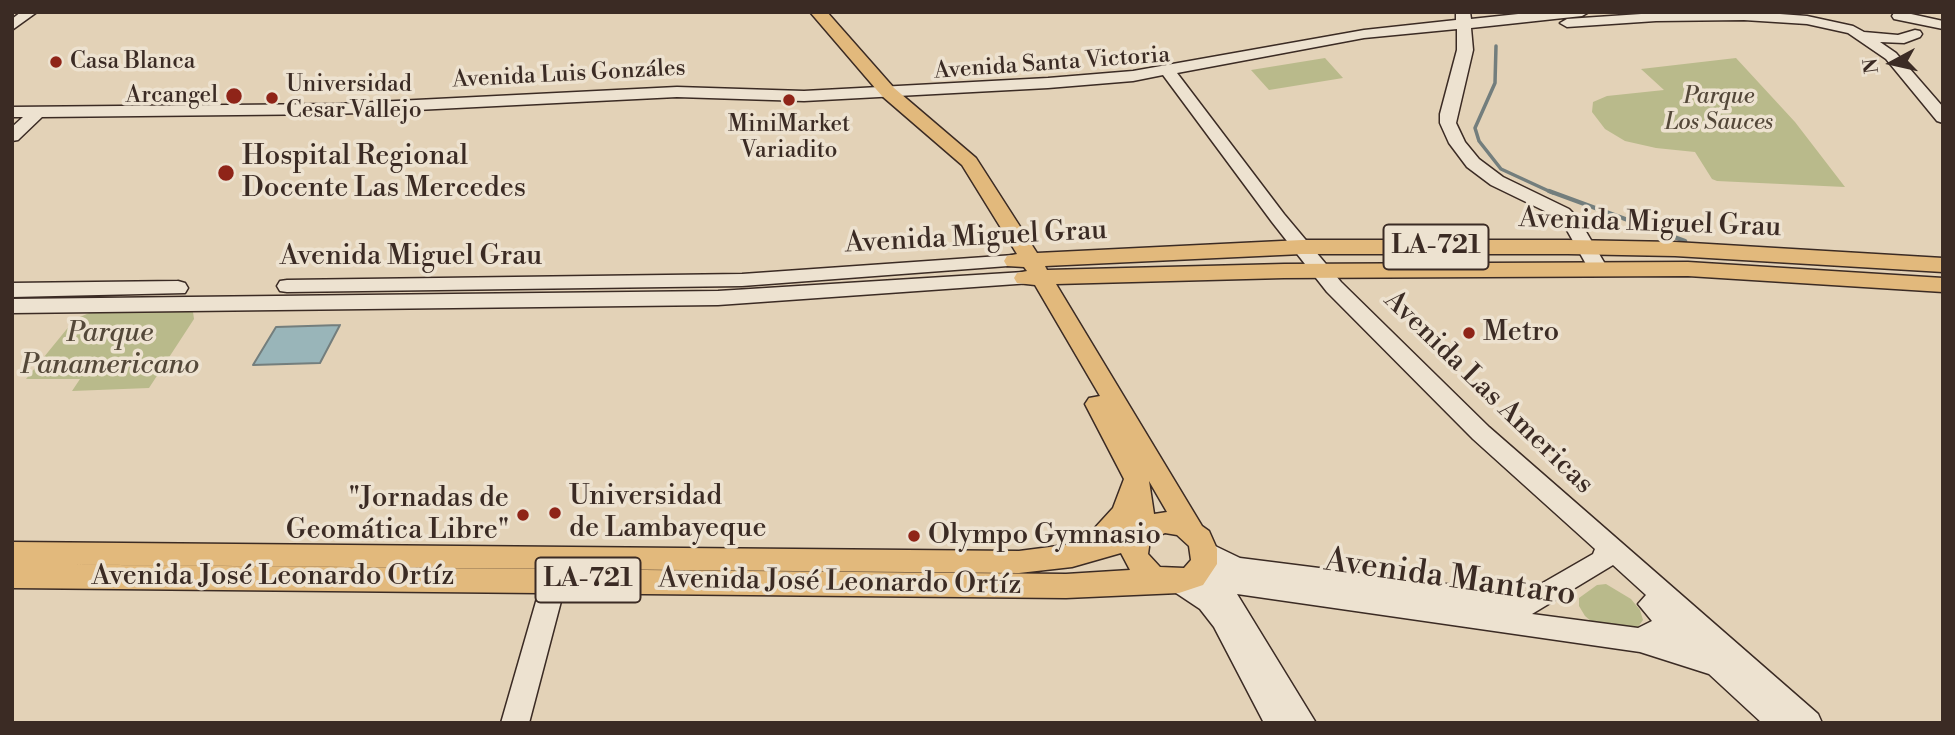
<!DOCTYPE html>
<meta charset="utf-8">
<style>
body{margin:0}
#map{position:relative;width:1955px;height:735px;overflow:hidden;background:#e3d2b7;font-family:"Libre Bodoni",serif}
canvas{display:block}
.frame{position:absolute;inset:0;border:14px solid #3b2b24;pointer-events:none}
.north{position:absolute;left:1857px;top:28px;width:70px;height:70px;-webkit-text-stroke:5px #ede2d0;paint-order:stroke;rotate:262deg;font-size:19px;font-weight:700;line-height:28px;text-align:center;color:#3b2b24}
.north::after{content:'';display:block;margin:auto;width:24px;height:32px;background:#3b2b24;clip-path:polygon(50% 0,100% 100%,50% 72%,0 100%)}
</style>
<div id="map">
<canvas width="1955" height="735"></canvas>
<div class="frame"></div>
<div class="north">N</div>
</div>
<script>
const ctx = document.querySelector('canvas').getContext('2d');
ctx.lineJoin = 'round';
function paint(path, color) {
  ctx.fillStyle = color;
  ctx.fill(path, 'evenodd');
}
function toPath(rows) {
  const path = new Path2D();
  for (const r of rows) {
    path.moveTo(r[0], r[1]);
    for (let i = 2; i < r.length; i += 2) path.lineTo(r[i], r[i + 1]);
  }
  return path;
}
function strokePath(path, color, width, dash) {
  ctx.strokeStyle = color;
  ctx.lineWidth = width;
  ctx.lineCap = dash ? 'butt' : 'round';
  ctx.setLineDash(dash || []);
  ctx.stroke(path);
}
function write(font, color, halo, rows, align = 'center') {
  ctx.font = font + ' "Libre Bodoni",serif';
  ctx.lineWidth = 7;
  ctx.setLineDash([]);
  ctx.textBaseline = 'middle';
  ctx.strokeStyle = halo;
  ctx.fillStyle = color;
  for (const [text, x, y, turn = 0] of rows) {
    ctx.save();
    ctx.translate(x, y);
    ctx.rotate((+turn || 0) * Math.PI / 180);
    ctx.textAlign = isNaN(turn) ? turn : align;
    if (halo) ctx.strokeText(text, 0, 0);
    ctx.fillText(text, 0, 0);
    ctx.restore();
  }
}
paint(toPath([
 [1325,58,1343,78,1269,90,1251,70],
 [1736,58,1795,122,1845,187,1717,181,1712,179,1695,152,1656,148,1625,141,1605,129,1592,112,1593,102,1607,96,1664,90,1641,69],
 [186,309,193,312,194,319,149,388,72,391,80,379,26,379,75,319,94,311],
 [1606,584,1631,599,1640,610,1643,620,1638,627,1592,622,1585,616,1579,606,1579,598,1597,585]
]), '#b9ba8b');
const water = toPath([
 [340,325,320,363,253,365,276,327,340,325]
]);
paint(water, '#99b5b9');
strokePath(water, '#737e7d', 2);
strokePath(toPath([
 [1496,46,1495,83,1475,128,1479,141,1501,169,1553,193]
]), '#737e7d', 3.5);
strokePath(toPath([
 [1549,191,1685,241]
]), '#737e7d', 4.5);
const secondary = toPath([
 [21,12,37,12,12,30,12,19,21,12],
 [1456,12,1470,12,1471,19,1537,12,1589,12,1582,16,1471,28,1473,50,1456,123,1465,142,1479,159,1503,177,1569,209,1578,218,1608,269,1605,273,1591,273,1564,225,1557,217,1491,185,1467,167,1449,143,1440,123,1440,114,1457,50,1457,29,1364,38,1177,73,1284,214,1341,282,1489,427,1818,714,1822,723,1762,723,1709,674,1640,652,1237,594,1316,723,1264,723,1214,627,1200,609,1170,589,1166,581,1170,573,1179,570,1196,579,1192,564,1204,548,1213,545,1240,558,1517,593,1527,592,1593,554,1595,549,1473,439,1327,292,1272,222,1163,75,1133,81,1048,88,804,101,677,97,336,114,42,117,18,140,12,141,12,127,23,117,12,117,12,107,336,104,677,87,804,91,1048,78,1133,71,1364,30,1456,20,1456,12],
 [1613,565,1646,595,1638,604,1652,621,1638,628,1532,614,1613,565],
 [1753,12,1807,16,1853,26,1864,32,1898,35,1915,30,1920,31,1922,34,1920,37,1904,43,1880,42,1896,53,1943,107,1943,123,1937,121,1886,59,1848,33,1807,24,1744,20,1656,21,1567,27,1560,23,1567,19,1656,13,1753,12],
 [1902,12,1943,21,1943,29,1894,19,1892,16,1894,13,1902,12],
 [1014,255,1021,257,1024,261,1021,265,742,286,287,292,280,291,277,286,280,281,287,280,742,274,1014,255],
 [1024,272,1031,273,1034,278,1031,283,718,305,12,313,12,299,718,291,1024,272],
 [178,281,185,283,188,288,185,293,12,297,12,283,178,281],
 [558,557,567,560,570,567,529,723,501,723,546,567,549,560,558,557]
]);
const primary = toPath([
 [810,12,827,12,894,88,976,158,1037,253,1302,240,1568,240,1675,242,1943,258,1943,272,1675,256,1568,254,1302,254,1045,266,1047,270,1284,264,1688,262,1943,278,1943,292,1688,276,1284,278,1056,284,1202,526,1209,531,1217,549,1217,564,1203,585,1179,593,1066,598,12,588,12,564,1066,574,1130,570,1121,553,1072,567,1019,573,12,564,12,542,1019,551,1081,543,1113,508,1124,479,1085,404,1089,398,1100,396,1035,285,1017,283,1014,278,1017,273,1027,271,1024,267,1007,266,1004,261,1007,256,1017,254,962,165,882,96,810,12],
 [1149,481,1167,512,1154,514,1149,481],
 [1165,533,1177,535,1189,546,1191,560,1184,568,1160,567,1148,554,1150,540,1165,533]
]);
strokePath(secondary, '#3b2b24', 3);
strokePath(primary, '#3b2b24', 3);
paint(secondary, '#ede2d0');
paint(primary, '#e2b97c');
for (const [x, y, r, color] of [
 [56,62,7,"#8f2418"],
 [234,96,9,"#8f2418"],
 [272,98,7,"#8f2418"],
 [789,100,7,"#8f2418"],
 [226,173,9,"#8f2418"],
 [1469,333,7,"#8f2418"],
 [555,513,7,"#8f2418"],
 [523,515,7,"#8f2418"],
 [914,536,7,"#8f2418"]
]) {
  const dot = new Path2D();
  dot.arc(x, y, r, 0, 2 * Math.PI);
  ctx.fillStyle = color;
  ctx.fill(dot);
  strokePath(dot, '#ede2d0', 2.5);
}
write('23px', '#3b2b24', '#ede2d0', [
 ["Casa Blanca",70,62],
 ["Universidad",286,85],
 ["Cesar Vallejo",286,111],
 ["Arcangel",218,96,"right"],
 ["MiniMarket",789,125,"center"],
 ["Variadito",789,151,"center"]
], 'left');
write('23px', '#3b2b24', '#ede2d0', [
 ["Avenida Santa Victoria",1052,64,-4],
 ["Avenida Luis Gonzáles",569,75,-3]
]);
write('italic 23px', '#544839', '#ede2d0', [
 ["Parque",1719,97],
 ["Los Sauces",1719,123]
]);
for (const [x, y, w] of [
 [1436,247,105],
 [588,580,105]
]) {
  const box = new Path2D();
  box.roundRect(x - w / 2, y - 22.5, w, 45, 5);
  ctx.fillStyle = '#ede2d0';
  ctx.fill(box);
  strokePath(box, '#3b2b24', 2);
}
write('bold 26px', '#3b2b24', null, [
 ["LA-721",1436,247],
 ["LA-721",588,580]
]);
write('28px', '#3b2b24', '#ede2d0', [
 ["Hospital Regional",242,157],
 ["Docente Las Mercedes",242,189],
 ["Metro",1483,333],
 ["Universidad",569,497],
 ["de Lambayeque",569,529],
 ["\"Jornadas de",509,499,"right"],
 ["Geomática Libre\"",509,531,"right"],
 ["Olympo Gymnasio",928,536]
], 'left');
write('28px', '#3b2b24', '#ede2d0', [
 ["Avenida Miguel Grau",1650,224,2],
 ["Avenida Miguel Grau",976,238,-3],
 ["Avenida Miguel Grau",411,257],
 ["Avenida Las Americas",1488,393,44],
 ["Avenida José Leonardo Ortíz",273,577],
 ["Avenida José Leonardo Ortíz",840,583,1]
]);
write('italic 28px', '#544839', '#ede2d0', [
 ["Parque",110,334],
 ["Panamericano",110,366]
]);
write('33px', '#3b2b24', '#ede2d0', [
 ["Avenida Mantaro",1450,579,8]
]);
</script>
